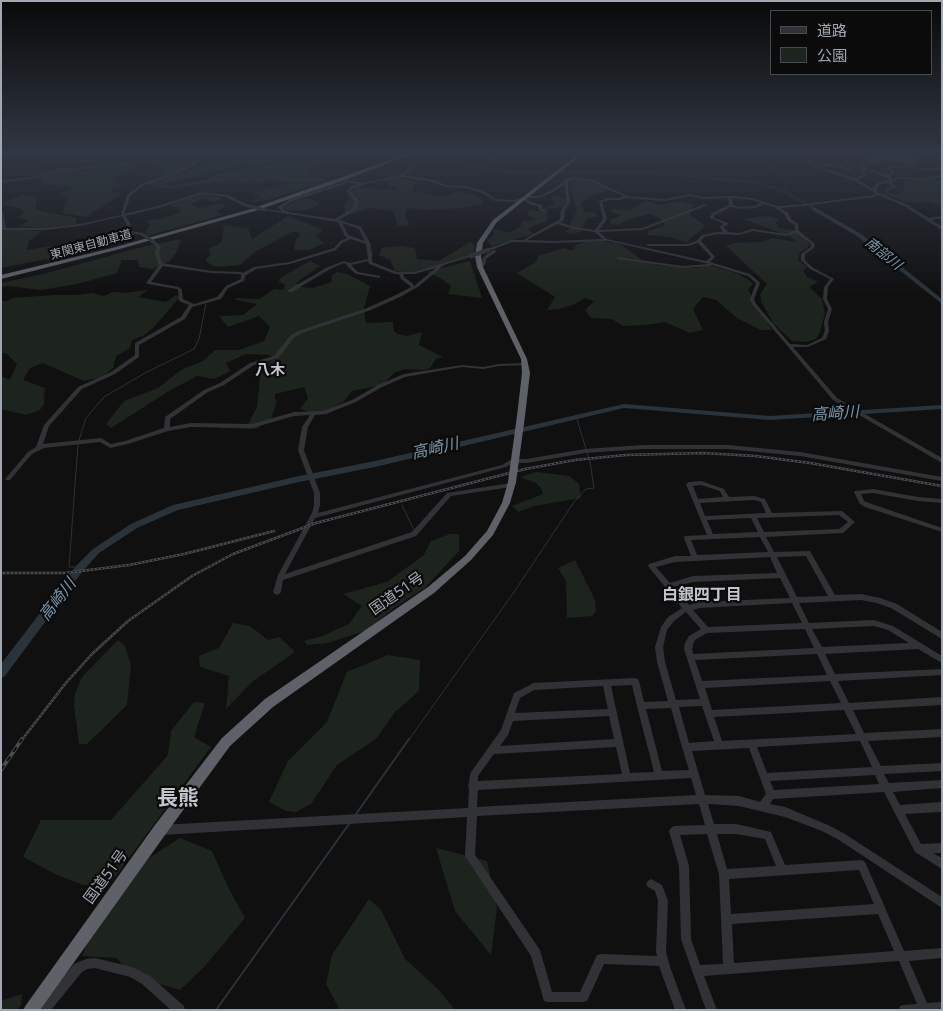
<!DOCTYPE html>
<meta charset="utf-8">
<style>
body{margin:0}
#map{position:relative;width:943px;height:1011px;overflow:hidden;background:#101011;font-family:"Noto Sans","Noto Sans JP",sans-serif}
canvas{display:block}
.frame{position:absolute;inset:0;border:2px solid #a2a8b1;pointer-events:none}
.legend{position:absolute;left:770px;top:10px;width:162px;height:65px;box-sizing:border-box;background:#0b0b0c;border:1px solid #474a4e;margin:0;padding:6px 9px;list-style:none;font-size:15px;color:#a2a8b1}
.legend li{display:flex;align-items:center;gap:10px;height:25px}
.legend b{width:25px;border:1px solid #474a4e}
</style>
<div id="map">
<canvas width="943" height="1011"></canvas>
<div class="frame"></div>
<ul class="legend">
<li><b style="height:6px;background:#313236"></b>道路</li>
<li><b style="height:14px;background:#1d241d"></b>公園</li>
</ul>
</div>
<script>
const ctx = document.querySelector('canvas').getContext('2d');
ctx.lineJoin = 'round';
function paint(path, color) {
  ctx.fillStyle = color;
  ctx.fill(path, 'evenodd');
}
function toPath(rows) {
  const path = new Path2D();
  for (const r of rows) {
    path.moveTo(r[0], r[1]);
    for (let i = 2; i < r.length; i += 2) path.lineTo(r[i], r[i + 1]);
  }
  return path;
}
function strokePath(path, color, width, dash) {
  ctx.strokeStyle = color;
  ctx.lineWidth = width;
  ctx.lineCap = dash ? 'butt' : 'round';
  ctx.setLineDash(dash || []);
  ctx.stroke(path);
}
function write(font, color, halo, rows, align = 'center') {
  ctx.font = font + ' "Noto Sans","Noto Sans JP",sans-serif';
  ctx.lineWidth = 4.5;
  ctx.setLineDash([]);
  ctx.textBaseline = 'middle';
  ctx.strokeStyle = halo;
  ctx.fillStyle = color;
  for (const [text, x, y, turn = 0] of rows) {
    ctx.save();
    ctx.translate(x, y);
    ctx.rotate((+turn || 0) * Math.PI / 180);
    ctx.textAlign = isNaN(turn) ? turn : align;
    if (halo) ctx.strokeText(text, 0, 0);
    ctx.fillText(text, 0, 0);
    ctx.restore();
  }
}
paint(toPath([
 [181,153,185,158,196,155,195,153,204,153,196,158,191,165,159,178,164,171,151,161,157,158],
 [255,153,323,153,267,163,251,165,241,162,236,166,163,184,168,186,187,183,205,180,220,173,310,159,319,159,320,161,306,172,327,179,317,183,293,183,268,180,252,184,243,182,234,184,215,182,172,188,153,189,150,185,217,161,260,154],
 [468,153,524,153,507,163,496,162,484,155],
 [134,162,137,166,135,171,116,176,112,180,123,186,112,188,112,192,123,193,86,217,62,213,68,198,58,194,72,188,71,186,61,187,42,184,41,176,60,169,85,171],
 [398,178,417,181,412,191,443,197,458,191,474,194,483,199,483,204,463,208,424,210,407,208,405,216,410,225,398,226,393,211,369,208,346,216,344,204,350,199,348,193,358,188,395,190,397,189,388,185,387,181],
 [579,179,602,187,605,190,605,192,588,197,581,203,585,212,596,213,597,217,588,217,580,232,571,234,564,232,570,229,571,220,577,212,571,190,568,186],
 [934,179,942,181,942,206,930,202,907,203,881,192,897,194,905,190,903,182],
 [288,184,317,184,261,202,247,202,260,197,253,194,255,192],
 [202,194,208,194,211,197,224,197,220,198,221,200,214,202,204,199,190,204,198,208,222,203,226,207,217,211,222,215,147,236,145,232,150,224,147,220,161,219,181,212,178,208,170,206,177,202],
 [24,195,35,196,37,201,35,208,41,211,77,218,76,224,51,228,19,227,28,221,18,217,23,213,22,209,3,205,1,203],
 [551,196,556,196,570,201,566,207,547,209,547,221,532,226,529,230,534,234,491,246,487,240,494,234,491,230,496,229,509,233,522,225,522,221,535,220,528,215,529,209,538,211,555,204],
 [307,198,320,203,307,211,288,210,278,207],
 [646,201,660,205,681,201,693,205,690,215,706,226,686,242,670,237,648,235,648,231,665,226,660,218,650,214,629,219,618,225,611,224,610,220,622,215,611,212,611,209,629,211],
 [288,216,323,230,316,236,324,243,309,250,296,250,294,249,296,240,301,235,298,232,292,232,255,252,240,265,218,267,211,265,205,260,211,254,208,249,222,242,224,225,248,228,252,239],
 [768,216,779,218,776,223,779,228,792,230,810,244,807,248,800,252,798,260,807,267,803,271,807,277,818,282,809,287,822,299,825,313,820,332,816,339,804,342,792,341,773,323,762,303,760,294,767,284,726,246,734,243,762,242,772,238,798,242,787,235,743,219],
 [4,229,42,231,29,241,27,250,55,245,64,247,70,251,67,255,1,268,1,230],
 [181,239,177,251,170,261,152,269,139,267,138,260,122,260,117,273,77,284,41,290,7,286,1,287,1,283,47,273,146,246],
 [601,241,620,244,645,262,656,265,696,268,708,265,739,274,753,283,748,290,772,330,761,330,737,318,716,300,703,297,693,309,703,330,690,333,665,322,645,325,623,326,612,319,591,318,585,310,594,301,585,298,575,304,559,309,547,310,555,297,517,273,536,262,538,256,564,248,573,251,576,245,584,242],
 [470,242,475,245,474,255,410,274,395,271,390,260,379,255,382,248,401,246,415,248,417,259,439,261],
 [310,261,320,266,296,283,301,287,313,288,332,282,331,276,337,272,347,274,370,286,364,309,366,323,393,322,394,331,398,334,407,336,422,332,419,345,443,357,436,359,430,368,425,370,405,369,394,373,382,385,352,391,343,402,327,411,313,413,300,409,308,398,304,387,275,394,276,404,271,419,256,429,222,428,205,424,248,424,257,407,261,367,275,358,269,355,246,354,226,363,230,371,214,379,197,376,169,391,111,428,106,424,124,401,158,388,181,370,203,361,215,350,239,350,264,341,270,327,259,316,228,327,219,316,243,315,257,304,236,300,236,298,259,299,274,289,283,290,285,285,279,282,280,278],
 [470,261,482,298,448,294,451,286,442,279,427,272],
 [148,290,138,297,166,302,176,295,180,297,153,328,143,336,132,340,130,348,116,356,113,368,102,377,84,381,43,363,30,368,23,380,45,388,44,404,40,410,26,415,1,409,1,376,10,380,17,364,6,353,1,353,1,301,7,301,13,298,53,295,76,295,93,293,104,296,113,292,125,293],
 [537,472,569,476,579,484,581,498,534,506,518,512,512,506,543,494,541,488,536,483,520,477],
 [450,534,459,534,459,551,426,587,395,607,365,631,328,643,307,645,304,641,322,636,349,624,362,606,343,594,387,582,424,555,431,541],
 [575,560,595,600,596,611,592,616,567,618,566,581,558,568],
 [233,623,250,626,268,640,279,637,295,652,252,682,226,709,229,676,200,667,199,656,219,648],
 [118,640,125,646,131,665,127,705,87,744,79,744,74,705,75,693,82,677],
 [388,655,420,660,419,691,395,712,376,739,337,765,311,804,296,812,286,811,269,802,288,761,327,722,347,672],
 [194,702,205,703,194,737,211,747,109,885,83,885,57,875,23,857,41,820,111,820,168,755,171,731],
 [180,838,212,851,229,889,245,918,204,967,180,990,133,976,117,958,82,956,90,937,149,858],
 [436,848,487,861,497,908,491,955,455,911],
 [369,899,381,910,405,959,438,989,455,1010,340,1010,326,984,332,955],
 [22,994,21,1005,17,1010,1,1010,1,1001]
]), '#1d241d');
paint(toPath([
 [870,153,905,154,916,161,907,166,891,160,865,165]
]), '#2a3339');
strokePath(toPath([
 [408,153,443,161,513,172,553,173],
 [779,153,780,158,774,169,788,181,783,189,815,208],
 [1,168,112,158,142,153],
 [559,173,642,172,752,182,774,187,805,204],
 [809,206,814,209],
 [79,440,86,418,104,397,145,373,194,349,199,339,206,304],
 [78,444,69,567,81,567],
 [402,505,414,530],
 [408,741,514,592,574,502,586,489,594,488,590,462,576,416]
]), '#2a3339', 1);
strokePath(toPath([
 [356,814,409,739],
 [216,1010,349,824]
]), '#2a3339', 2);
paint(toPath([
 [812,208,816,208,861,234,942,299,942,304,857,236,812,210,812,208],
 [624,404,770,416,942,405,942,409,770,420,624,408,375,467,299,482,178,510,137,528,99,553,82,572,5,676,1,678,1,664,76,566,93,549,131,524,173,505,299,476,375,461,624,404]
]), '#2a3339');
paint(toPath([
 [175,153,178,153,137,163,90,169,60,170,38,178,1,183,1,181,37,176,60,168,90,167,137,161,175,153],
 [204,153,206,153,192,167,173,176,143,186,131,195,124,214,157,206,202,192,228,195,246,204,246,206,244,206,226,197,202,194,159,208,125,216,130,223,131,231,143,233,143,235,142,235,128,233,126,223,122,216,80,226,46,230,1,230,1,211,3,212,6,228,46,228,80,224,121,215,127,195,141,184,171,174,190,165,204,153],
 [425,153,427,153,404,175,433,180,446,185,467,186,484,191,496,199,514,200,526,196,538,196,552,190,565,180,571,177,591,179,628,196,665,199,690,194,703,197,733,196,752,198,777,206,804,204,874,195,874,192,853,180,810,166,813,165,854,178,863,175,861,168,854,167,850,170,810,163,805,160,812,157,807,153,813,153,823,155,822,156,812,154,816,157,809,160,812,161,849,168,853,165,860,166,859,163,865,153,867,153,863,163,864,167,887,175,892,173,887,168,889,166,907,165,916,161,904,154,880,154,879,153,916,153,915,154,909,154,913,157,941,153,940,154,916,158,919,160,942,158,942,160,919,162,911,166,918,168,940,168,941,170,918,170,908,167,891,168,896,173,889,176,893,179,899,177,921,178,942,175,942,177,921,180,899,179,892,181,892,183,896,187,887,192,884,191,892,187,888,183,889,182,879,185,877,189,877,192,906,204,929,218,942,216,942,218,931,220,942,227,942,230,904,206,878,195,874,197,804,206,780,208,788,213,791,219,798,224,799,231,815,244,814,248,805,254,805,260,812,267,834,279,828,287,827,299,832,309,828,322,829,331,826,339,808,347,793,347,837,398,942,458,942,463,833,400,752,304,750,299,756,283,748,276,712,265,710,266,683,268,617,259,617,257,618,257,683,266,709,264,608,241,553,243,512,242,489,251,487,251,487,249,511,240,523,240,560,219,561,210,566,202,565,184,554,192,539,198,526,198,531,202,542,205,542,209,546,211,544,212,539,210,539,207,529,204,523,199,514,202,495,201,482,193,466,188,445,187,432,182,402,177,369,183,352,189,351,191,359,202,357,209,339,220,361,227,370,243,372,253,372,262,397,272,414,272,470,255,473,256,444,265,419,286,402,296,371,310,302,333,294,338,278,358,254,365,224,385,208,392,170,419,170,427,191,423,252,424,294,412,323,411,352,400,378,385,404,374,462,365,483,367,499,364,526,363,528,363,528,365,499,366,483,369,462,367,405,377,382,387,356,402,326,414,315,415,308,427,304,450,320,493,320,505,318,513,502,465,512,459,527,459,585,449,643,445,728,445,800,452,942,477,942,481,800,456,728,449,643,449,585,453,527,463,513,463,506,467,315,518,285,574,412,532,447,493,511,483,514,485,511,487,451,496,416,536,283,580,281,592,279,594,277,595,275,594,273,592,278,575,312,513,314,505,314,493,298,450,302,427,310,415,294,416,252,428,191,427,168,431,128,444,110,448,100,442,44,448,32,454,10,480,6,480,5,479,6,478,28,452,36,447,44,425,78,387,111,372,135,355,135,343,181,317,189,305,179,301,178,290,177,289,148,284,146,283,159,265,158,264,155,253,157,247,153,243,154,242,156,242,161,247,159,253,162,263,211,271,241,272,243,273,254,267,289,262,334,248,340,241,348,238,345,236,338,222,263,210,265,209,282,211,278,207,279,206,291,199,343,182,344,180,363,183,401,175,425,153],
 [864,169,886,177,890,180,877,183,873,189,857,179,866,177,864,169],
 [572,179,589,181,623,196,620,198,607,198,599,201,603,219,595,230,574,227,560,222,564,220,565,210,570,202,568,182,572,179],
 [346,182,360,184,350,187,347,191,355,202,353,208,335,219,288,212,288,211,284,210,282,207,293,201,345,184,346,182],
 [690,196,703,199,728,198,729,205,712,213,710,218,724,224,719,227,723,231,721,232,717,232,702,235,696,241,688,244,648,244,646,245,648,246,688,246,698,243,711,257,706,261,607,239,599,232,643,230,708,205,705,204,642,228,599,230,607,219,602,202,608,200,621,200,625,198,665,201,690,196],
 [732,198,752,200,761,203,754,206,740,207,733,205,732,198],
 [764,204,776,208,785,215,788,221,795,225,795,230,786,234,753,229,739,233,726,232,728,231,723,227,728,225,728,223,714,218,715,215,731,207,740,209,755,208,764,204],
 [342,223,359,229,365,241,348,235,342,223],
 [557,224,573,229,595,232,603,239,553,241,527,240,557,224],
 [753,231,786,236,796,233,811,244,811,247,801,254,801,260,810,269,830,279,824,287,823,299,828,309,824,322,825,331,822,338,807,345,790,344,756,304,754,299,760,283,759,282,750,274,710,262,715,257,701,241,704,237,717,234,739,235,753,231],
 [351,239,366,244,368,259,350,263,344,261,328,267,288,290,288,292,292,292,330,269,344,263,346,264,347,266,356,274,380,278,380,276,358,272,351,265,368,261,369,264,395,274,399,274,401,279,409,285,411,287,398,294,367,308,298,331,290,336,274,356,250,363,220,383,204,390,165,417,164,428,125,441,111,444,101,438,43,444,49,426,82,389,115,374,139,357,139,345,185,319,192,307,221,299,228,288,244,281,245,276,256,269,290,264,336,250,342,243,351,239],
 [163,266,211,273,240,274,241,275,241,279,226,286,217,297,194,304,183,299,182,290,179,287,151,282,163,266],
 [436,268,414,286,412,283,404,277,403,274,414,274,436,268],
 [464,153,489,154,490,155,492,159,498,161,496,162,490,161,488,156,465,154,464,153],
 [837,153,839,153,833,163,831,163,837,153],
 [851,153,853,153,846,165,836,164,837,162,844,163,851,153],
 [494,250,497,251,486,259,485,265,481,268,479,268,479,266,482,264,483,258,487,254,494,250],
 [701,481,724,489,729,497,754,496,765,499,772,513,842,511,855,522,843,533,766,537,774,552,810,551,835,595,861,594,880,598,897,604,942,632,942,639,891,608,877,603,861,600,799,603,809,623,874,620,893,626,942,656,942,663,918,649,825,654,835,674,942,669,942,675,838,681,849,703,942,697,942,705,853,710,864,733,942,729,942,737,868,741,881,766,942,763,942,771,884,774,889,783,942,780,942,788,893,792,900,805,942,802,942,812,905,814,921,844,942,843,942,853,933,853,942,858,942,869,915,852,884,792,773,799,770,804,785,807,828,825,845,834,942,897,942,908,839,840,822,831,785,817,739,806,708,804,714,824,736,824,771,832,785,865,862,860,865,862,904,951,942,948,942,958,909,961,927,1003,942,1002,942,1010,899,1010,900,1006,904,1005,917,1004,899,961,704,976,717,1010,706,1010,681,939,679,866,669,831,671,828,674,826,705,825,699,804,477,816,475,855,540,950,552,992,580,992,597,955,601,954,657,956,656,952,658,901,655,891,648,887,646,884,648,881,651,879,662,885,668,901,666,952,670,967,686,1010,675,1010,659,966,604,964,587,1001,583,1002,548,1002,544,1001,531,956,467,859,465,856,467,817,161,835,158,833,156,830,158,827,161,825,468,808,469,789,468,786,469,783,470,775,471,772,501,730,514,693,530,685,533,683,635,678,638,679,639,681,644,702,668,701,657,662,655,647,661,627,668,617,682,608,648,566,649,564,675,556,691,556,684,538,685,536,707,535,686,484,689,482,701,481],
 [701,485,720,491,723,497,698,499,693,486,701,485],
 [754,500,761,502,766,513,705,516,700,503,754,500],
 [839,515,848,522,839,529,764,532,757,518,839,515],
 [751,518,758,532,713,534,707,520,751,518],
 [760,537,768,552,697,555,691,540,760,537],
 [806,556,828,596,797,597,777,557,806,556],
 [770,557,777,573,693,576,670,583,656,567,675,562,770,557],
 [780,578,790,598,700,602,689,605,673,587,693,582,780,578],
 [792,603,802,623,708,627,693,610,700,608,792,603],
 [686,612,701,629,689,636,685,643,684,649,700,699,676,700,665,662,663,647,667,630,674,621,686,612],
 [874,626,888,630,909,643,822,647,812,629,874,626],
 [805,629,814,648,693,654,692,649,693,644,695,640,707,633,805,629],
 [817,654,827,675,702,681,695,660,817,654],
 [830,681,841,703,712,710,705,688,830,681],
 [632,685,637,706,654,772,630,773,611,686,632,685],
 [603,686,608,709,515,713,520,698,534,690,603,686],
 [702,706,714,741,689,743,679,707,702,706],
 [671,708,682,747,689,770,662,771,646,709,671,708],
 [844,710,856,734,722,741,714,717,844,710],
 [609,716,614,739,500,746,508,735,513,721,609,716],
 [860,741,872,767,767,773,757,747,860,741],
 [616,747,622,774,478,781,478,776,494,754,616,747],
 [749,748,766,794,760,802,739,796,705,795,692,751,749,748],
 [875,775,879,784,774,790,770,781,875,775],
 [691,778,696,795,477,807,478,790,691,778],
 [707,834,719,874,723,964,700,965,691,939,689,866,680,835,707,834],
 [717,834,736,834,765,839,776,866,727,869,717,834],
 [859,870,874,904,731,914,729,879,859,870],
 [878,914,894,951,734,963,732,924,878,914],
 [873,489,918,497,942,499,942,503,918,501,873,493,861,494,864,501,869,503,942,528,942,532,865,507,860,504,854,492,855,491,873,489],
 [95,958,132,967,150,976,184,1006,185,1010,171,1010,142,984,130,977,95,968,87,969,82,972,51,1010,39,1010,40,1006,74,964,86,959,95,958]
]), '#313236');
paint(toPath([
 [410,153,415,153,342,181,255,211,116,250,1,279,1,275,112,248,251,209,410,153],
 [580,153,584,153,497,222,483,243,481,256,483,267,527,359,530,373,525,416,521,418,517,416,522,373,521,359,477,267,475,256,477,243,493,220,580,153],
 [512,479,516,482,510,503,493,535,471,560,434,593,273,707,230,746,165,835,40,1010,23,1010,26,1005,155,825,222,738,265,699,428,587,465,556,487,531,502,503,508,482,512,479]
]), '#5e6167');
const railFar1 = toPath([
 [1,573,65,573,129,565,184,554,274,531],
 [21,741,65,684,92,654,128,621,192,576,233,554,316,523,525,469,575,460,626,455,703,453,755,456,810,463,942,486]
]);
const rail = toPath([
 [1,770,22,739]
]);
strokePath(railFar1, '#484b4f', 2.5);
strokePath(rail, '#484b4f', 4);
strokePath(railFar1, '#0b0b0c', 1, [2]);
strokePath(rail, '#0b0b0c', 2, [5.5]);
strokePath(toPath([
 [245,205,265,210],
 [142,234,155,243]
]), '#313236', 3);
strokePath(toPath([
 [471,256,488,250]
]), '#313236', 4.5);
strokePath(toPath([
 [512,482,521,416]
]), '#5e6167', 8);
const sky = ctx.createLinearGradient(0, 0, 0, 294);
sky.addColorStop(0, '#090909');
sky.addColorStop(0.52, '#313743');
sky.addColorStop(1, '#31374300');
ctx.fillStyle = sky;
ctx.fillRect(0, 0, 943, 294);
write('12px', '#a2a8b1', '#0b0b0c', [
 ["東関東自動車道",91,245,-15]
]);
write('italic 14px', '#7a98ab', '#0b0b0c', [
 ["南部川",883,254,39]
]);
write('bold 15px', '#c3c6ce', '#0b0b0c', [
 ["八木",270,371]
]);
write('15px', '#a2a8b1', '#0b0b0c', [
 ["国道51号",397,594,-35],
 ["国道51号",106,877,-54]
]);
write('italic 16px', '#7a98ab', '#0b0b0c', [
 ["高崎川",835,414,-4],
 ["高崎川",435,449,-13],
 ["高崎川",58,600,-52]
]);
write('bold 16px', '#c3c6ce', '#0b0b0c', [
 ["白銀四丁目",702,595]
]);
write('bold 21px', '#c3c6ce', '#0b0b0c', [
 ["長熊",178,799]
]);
</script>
